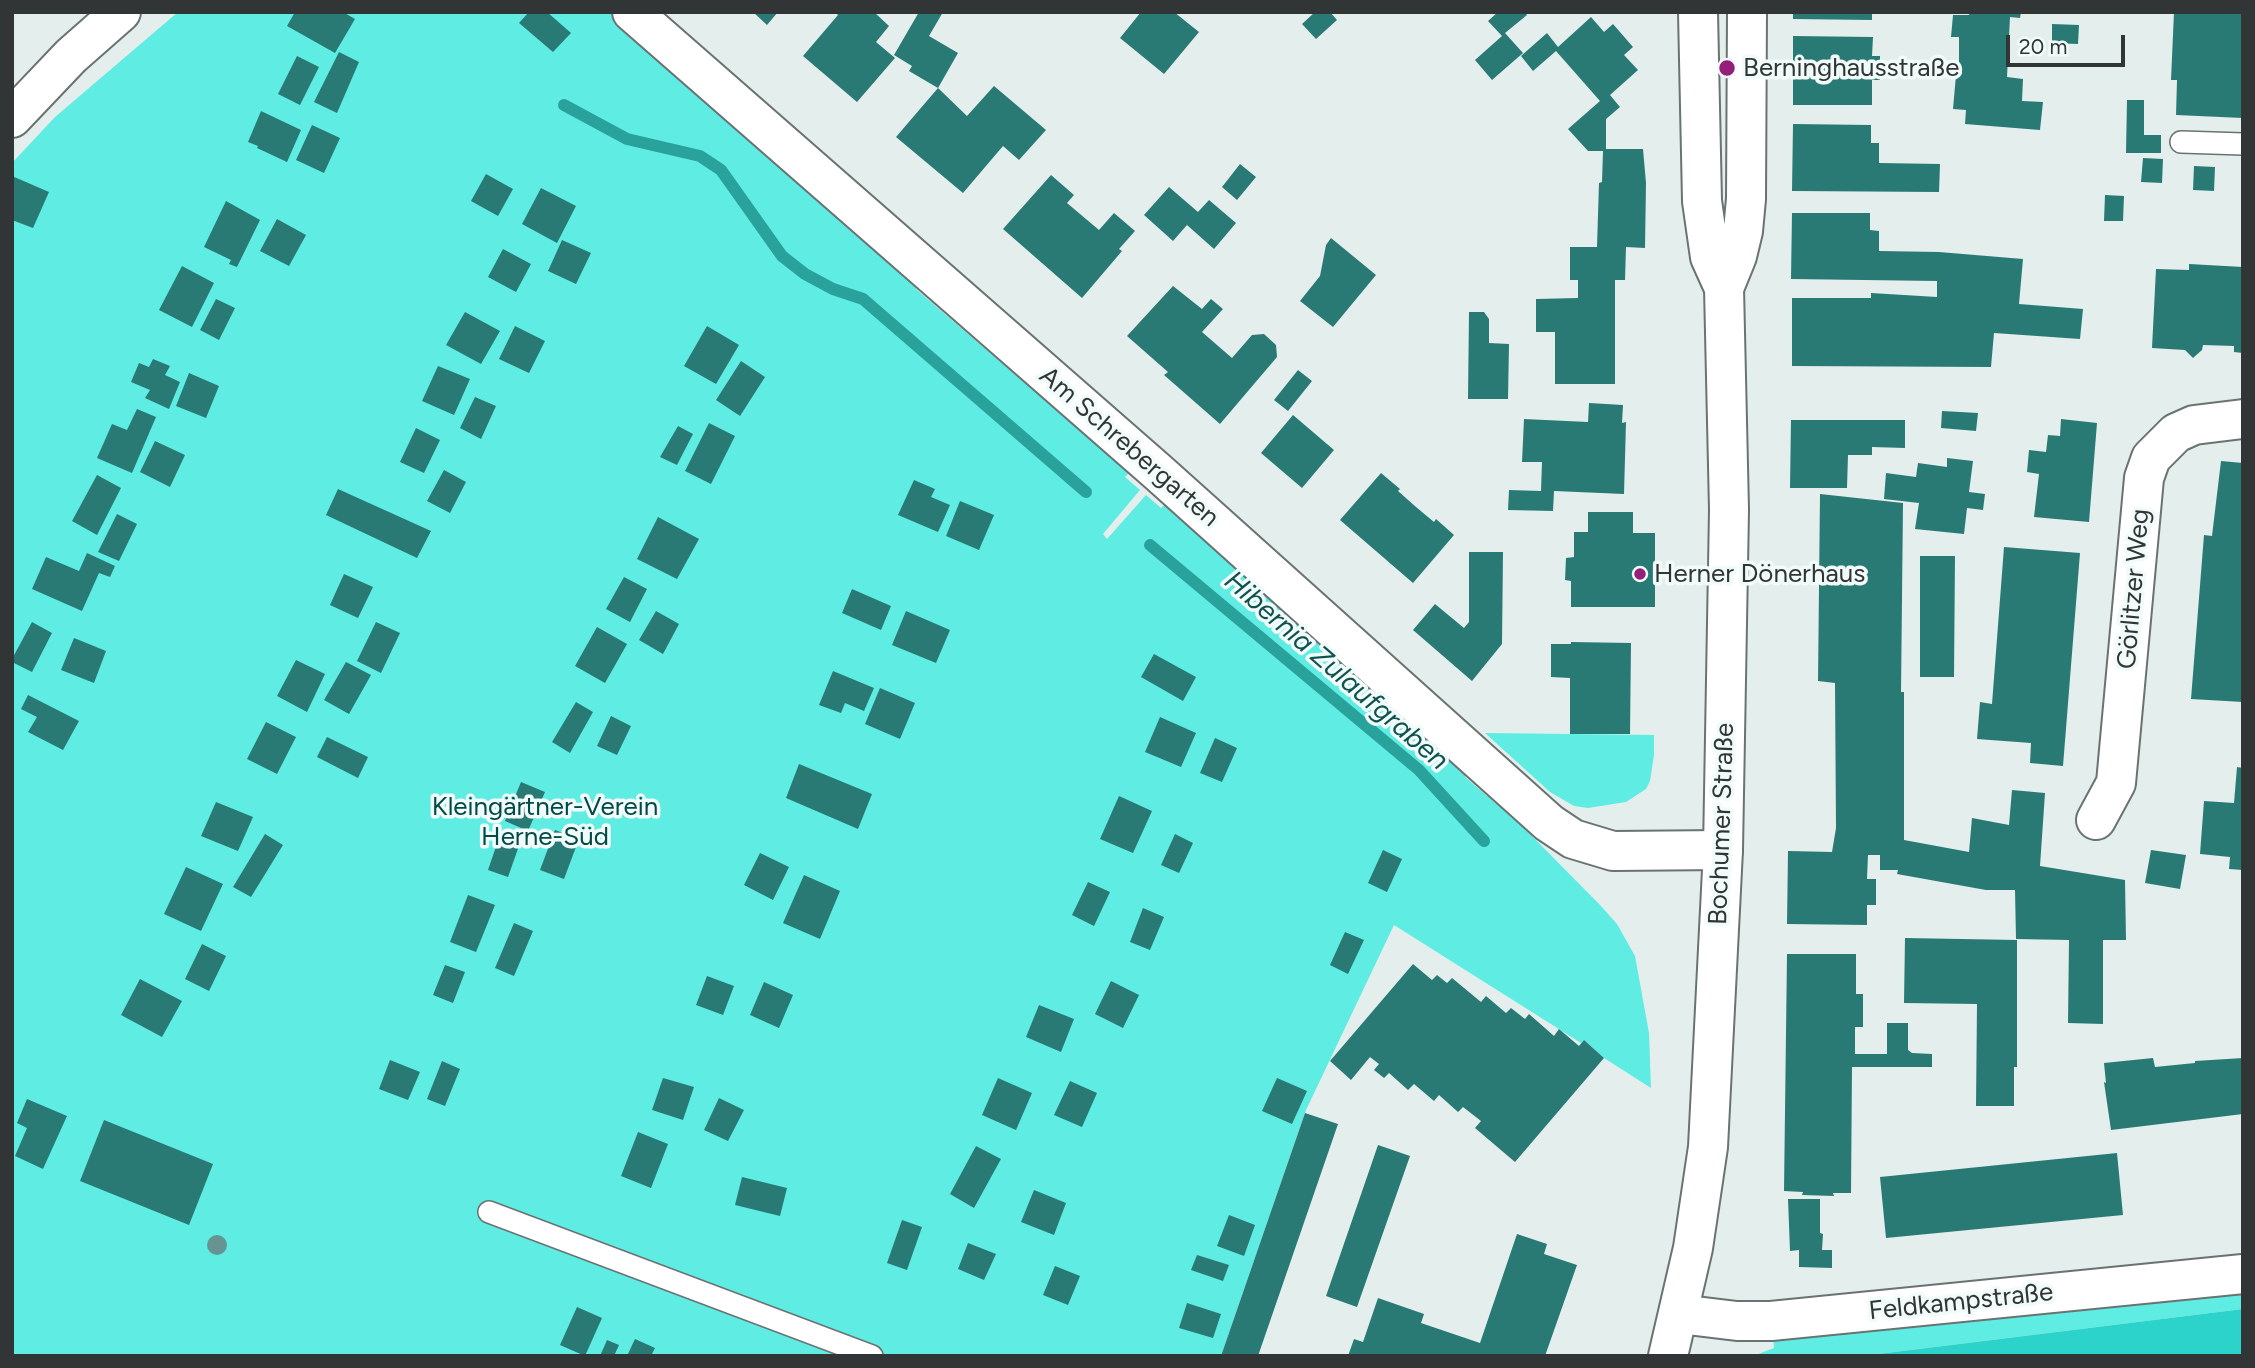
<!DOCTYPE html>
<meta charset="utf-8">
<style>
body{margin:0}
#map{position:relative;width:2255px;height:1368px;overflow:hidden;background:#e4eeed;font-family:Figtree,sans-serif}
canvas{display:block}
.frame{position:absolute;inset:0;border:14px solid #323535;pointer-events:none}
.scale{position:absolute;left:2006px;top:35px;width:119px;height:32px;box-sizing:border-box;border:4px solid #323535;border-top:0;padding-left:9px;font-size:21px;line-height:24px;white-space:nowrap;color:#323535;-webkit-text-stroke:5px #f1fbfa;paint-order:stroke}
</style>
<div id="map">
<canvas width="2255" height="1368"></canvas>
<div class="frame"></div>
<div class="scale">20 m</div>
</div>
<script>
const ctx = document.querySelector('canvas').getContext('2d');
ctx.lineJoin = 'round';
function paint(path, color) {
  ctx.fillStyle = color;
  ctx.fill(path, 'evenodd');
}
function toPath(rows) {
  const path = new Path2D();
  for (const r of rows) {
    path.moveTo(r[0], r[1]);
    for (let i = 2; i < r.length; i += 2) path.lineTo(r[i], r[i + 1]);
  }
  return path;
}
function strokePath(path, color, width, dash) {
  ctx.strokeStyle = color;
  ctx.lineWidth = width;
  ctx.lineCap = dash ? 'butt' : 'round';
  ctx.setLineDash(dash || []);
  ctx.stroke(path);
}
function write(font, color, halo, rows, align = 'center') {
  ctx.font = font + ' Figtree,sans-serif';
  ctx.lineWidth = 7;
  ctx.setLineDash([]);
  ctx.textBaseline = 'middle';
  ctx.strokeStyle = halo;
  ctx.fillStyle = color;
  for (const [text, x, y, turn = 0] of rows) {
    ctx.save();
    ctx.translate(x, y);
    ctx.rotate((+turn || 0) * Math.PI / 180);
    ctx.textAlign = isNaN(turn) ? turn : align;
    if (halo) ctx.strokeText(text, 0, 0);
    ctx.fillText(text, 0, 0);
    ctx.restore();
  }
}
paint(toPath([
 [178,12,611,12,889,252,917,290,1129,473,1125,477,1140,490,1103,534,1107,539,1146,495,1161,508,1165,504,1469,772,1465,777,1523,827,1600,905,1617,924,1635,956,1649,1033,1651,1088,1604,1058,1584,1040,1581,1043,1394,925,1306,1110,1221,1356,12,1356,12,163,55,117],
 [1485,733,1654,735,1654,755,1650,781,1646,789,1626,802,1588,808,1574,806,1550,792],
 [2243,1289,2243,1309,1862,1356,1753,1356,1774,1348,1773,1334]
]), '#5fece3');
paint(toPath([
 [2243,1309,2243,1356,1862,1356]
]), '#2cd3ca');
strokePath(toPath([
 [564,105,627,139,700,156,721,170,782,256,805,274,833,289,863,299,1086,492],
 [1150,545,1419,770,1484,841]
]), '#28a29b', 12);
paint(toPath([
 [295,12,343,12,355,19,335,53,287,26],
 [529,12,547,12,571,33,553,52,519,23],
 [753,12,778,12,767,25],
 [835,12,874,12,889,26,876,42,895,58,857,102,803,56,838,15],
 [919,12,943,12,929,36,958,53,938,88,909,71,912,66,894,55],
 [1141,12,1174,12,1199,32,1164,74,1120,38],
 [1315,12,1330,12,1337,20,1316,39,1302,24],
 [1498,12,1525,12,1527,15,1505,33,1523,53,1492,80,1475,60,1502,36,1488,21],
 [1793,12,1872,12,1872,20,1793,19],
 [1970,12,2021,12,2020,18,2010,17,2007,77,2023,79,2022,101,2043,102,2040,130,1965,124,1966,110,1953,109,1956,75,1959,74,1959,37,1951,37,1953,15,1969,15],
 [2174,12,2243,12,2243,118,2176,115,2177,80,2171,80],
 [1591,17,1604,32,1613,24,1633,47,1624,55,1638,70,1610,95,1620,107,1606,119,1606,149,1643,149,1646,183,1645,248,1626,247,1625,280,1615,280,1615,384,1555,384,1555,332,1536,332,1536,299,1578,298,1578,280,1570,280,1570,247,1597,247,1599,183,1602,182,1603,151,1588,151,1568,129,1600,101,1556,51,1533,71,1521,56,1547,33,1558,47],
 [2052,24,2079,25,2078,44,2052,43],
 [1793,36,1873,37,1872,56,1880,56,1880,80,1872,80,1872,105,1793,105],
 [339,52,359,62,337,113,314,102],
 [297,56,319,67,300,105,278,94],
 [994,86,1046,130,1019,160,1003,146,963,193,896,137,938,88,967,116],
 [2127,100,2144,100,2144,135,2161,135,2161,153,2126,153],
 [261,111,301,130,287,162,257,148,258,146,248,142],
 [1793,124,1871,125,1871,143,1879,143,1879,163,1940,164,1939,192,1792,191],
 [312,125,340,138,324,173,296,160],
 [2143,158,2163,159,2162,183,2141,182],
 [1240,164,1256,177,1237,200,1222,187],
 [2194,166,2215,167,2214,191,2193,190],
 [486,174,513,189,498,216,471,201],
 [1051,175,1074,195,1067,203,1099,230,1114,213,1135,231,1119,249,1122,251,1082,298,1003,229],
 [12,176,49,192,33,228,12,220],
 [1169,187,1198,212,1209,200,1236,223,1214,249,1187,225,1173,241,1144,215],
 [541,188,576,206,557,243,522,224],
 [2105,195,2124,196,2123,221,2104,221],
 [226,201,260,220,237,267,229,264,231,260,204,247],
 [1792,213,1870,213,1870,230,1879,231,1879,251,1939,252,2023,259,2019,304,2083,309,2080,339,1994,333,1991,367,1792,366,1792,298,1871,298,1871,293,1937,297,1937,281,1791,279],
 [277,219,306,235,289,266,260,251],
 [1331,238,1376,275,1333,327,1300,301,1320,276,1326,245],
 [562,240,591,253,576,284,548,271],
 [503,249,531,264,516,292,488,277],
 [2189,264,2243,267,2243,353,2234,352,2234,346,2203,345,2202,350,2193,358,2185,350,2152,348,2156,269,2189,270],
 [182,266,214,283,192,327,159,310],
 [1173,286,1202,309,1211,299,1223,309,1202,332,1232,358,1252,335,1264,334,1276,345,1277,357,1220,424,1164,375,1168,372,1127,336],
 [216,299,235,308,219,340,200,330],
 [465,312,500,331,481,364,446,345],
 [1469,312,1484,312,1489,319,1489,343,1509,344,1508,399,1468,399],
 [515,326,545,341,529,373,499,359],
 [707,326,739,345,716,384,684,366],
 [153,359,170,366,165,375,180,382,169,409,145,398,150,390,131,382,139,363,149,367],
 [741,361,765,377,740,416,716,400],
 [438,366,470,379,454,415,422,401],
 [1298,370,1312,381,1288,411,1274,400],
 [189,373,219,386,206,418,176,406],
 [475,397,496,406,481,439,460,428],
 [1589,403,1623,405,1622,423,1626,422,1624,494,1554,491,1553,511,1508,510,1509,490,1541,491,1542,462,1522,462,1524,419,1588,422],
 [137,409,156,417,132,473,97,458,112,424,127,430],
 [1942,411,1978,413,1976,431,1941,428],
 [1293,415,1334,450,1302,488,1261,453],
 [2061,419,2097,423,2089,522,2034,517,2039,474,2027,472,2029,450,2046,452,2048,435,2060,436],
 [1791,420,1905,420,1905,448,1872,447,1872,455,1848,455,1847,488,1790,488],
 [709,423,735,436,711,484,685,471],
 [678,426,693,434,677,465,660,457],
 [416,428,440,440,424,473,400,462],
 [155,441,185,455,170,487,140,472],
 [1947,458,1973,461,1969,492,1985,494,1983,510,1967,508,1964,534,1915,529,1919,503,1884,499,1886,473,1916,477,1918,463,1947,467],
 [2221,461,2243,463,2243,702,2191,699,2204,535,2212,536],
 [444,470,466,482,450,513,427,501],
 [1381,473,1400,489,1398,491,1416,507,1434,522,1436,519,1454,535,1413,583,1340,520],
 [97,475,121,488,97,535,72,521],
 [914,480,935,489,931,497,950,505,938,532,898,515],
 [338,489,431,531,417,558,326,515],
 [1820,494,1903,503,1901,692,1904,692,1904,840,1969,852,1972,818,2009,825,2012,790,2045,793,2040,866,2125,880,2126,940,2103,940,2103,1024,2068,1023,2069,940,2016,939,2015,890,1986,890,1897,874,1898,870,1880,870,1880,855,1868,855,1867,879,1876,879,1876,905,1867,905,1867,925,1787,924,1788,851,1832,852,1836,828,1835,683,1818,681],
 [960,501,994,515,979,550,946,536],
 [1588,512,1633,512,1633,533,1655,533,1655,607,1571,607,1571,581,1565,580,1566,558,1574,557,1574,532,1588,532],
 [117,514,137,524,119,561,98,552],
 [658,517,699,539,677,579,637,559],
 [2004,547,2080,553,2063,766,2030,763,2031,743,1977,739,1980,702,1992,704],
 [1469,552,1503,552,1502,644,1472,681,1413,630,1435,604,1464,628,1469,622],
 [87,553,115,566,110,577,99,573,82,611,32,589,46,557,79,571],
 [1920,556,1955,556,1954,677,1920,677],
 [344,574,373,587,358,618,330,605],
 [624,577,647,589,630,622,606,609],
 [852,589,891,606,881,630,842,613],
 [656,611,679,624,663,654,639,640],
 [906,611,950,630,936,663,892,645],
 [32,622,52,633,32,672,12,662,12,659],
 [376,622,400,633,381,673,357,661],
 [597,627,627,644,605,683,575,666],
 [74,638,106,651,94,683,61,670],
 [1571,642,1631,643,1630,734,1570,734,1570,678,1551,677,1551,644,1571,644],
 [1154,654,1196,677,1183,701,1141,677],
 [296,660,325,674,307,712,277,696],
 [346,662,371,675,349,714,324,700],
 [833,671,874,688,864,711,845,703,841,713,819,705],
 [880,688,915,703,900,739,865,724],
 [28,695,79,721,63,750,28,732,37,717,21,709],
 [576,702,593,712,570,753,552,742],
 [611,716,631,726,617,755,597,746],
 [1160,717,1196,733,1181,767,1145,752],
 [266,722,296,737,277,774,247,759],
 [327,737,368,757,358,778,317,757],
 [1215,738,1237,748,1222,782,1200,773],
 [799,764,872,794,858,829,786,798],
 [2237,767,2243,768,2243,870,2229,869,2230,857,2200,854,2204,801,2234,803],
 [521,782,545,792,528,831,505,821],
 [1119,796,1152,811,1133,853,1100,839],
 [216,802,253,817,238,851,201,836],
 [555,830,579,839,564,879,540,870],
 [265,834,283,845,251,897,233,887],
 [1175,834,1193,843,1179,873,1161,865],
 [500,835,520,843,508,877,488,870],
 [1383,850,1402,859,1387,892,1368,883],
 [2151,850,2186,855,2180,889,2145,883],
 [760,853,789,867,773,900,744,885],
 [186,867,223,884,201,931,164,914],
 [804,875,840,891,820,939,783,923],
 [1088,882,1110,892,1094,926,1072,915],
 [468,895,495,905,476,952,450,942],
 [1143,908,1164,917,1150,950,1130,942],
 [514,923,533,931,514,976,495,968],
 [1345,932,1364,940,1348,974,1330,965],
 [1905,938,2017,940,2017,1067,2014,1067,2014,1106,1976,1106,1977,1004,1904,1003],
 [202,944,226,956,209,991,185,979],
 [1787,954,1856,954,1856,994,1863,994,1863,1027,1855,1027,1855,1054,1887,1054,1887,1023,1908,1023,1908,1050,1912,1053,1932,1054,1932,1067,1852,1067,1851,1193,1833,1193,1834,1196,1802,1195,1803,1192,1784,1191],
 [1413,964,1432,980,1437,975,1447,983,1452,978,1481,1002,1486,996,1506,1013,1511,1008,1525,1019,1529,1014,1554,1036,1559,1029,1579,1046,1584,1040,1604,1058,1515,1162,1475,1128,1481,1121,1463,1107,1458,1112,1439,1095,1434,1101,1414,1084,1408,1090,1389,1073,1384,1078,1374,1070,1379,1064,1370,1057,1351,1080,1330,1061],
 [445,965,465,972,453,1003,433,995],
 [707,976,734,986,723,1015,696,1005],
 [140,979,182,1001,162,1037,121,1015],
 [1111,981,1139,995,1123,1028,1095,1014],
 [764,982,793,995,779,1028,750,1015],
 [1039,1005,1074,1019,1061,1052,1026,1037],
 [2153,1058,2155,1067,2195,1063,2195,1061,2243,1058,2243,1114,2111,1130,2104,1082,2106,1083,2104,1063],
 [390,1060,420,1072,408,1100,379,1089],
 [442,1061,460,1069,445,1106,427,1099],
 [663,1078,694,1087,683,1120,652,1110],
 [998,1078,1032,1093,1016,1130,982,1115],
 [1277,1078,1307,1091,1292,1124,1262,1111],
 [1070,1081,1097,1093,1082,1127,1054,1115],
 [719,1098,744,1110,728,1141,704,1130],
 [27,1099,67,1116,43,1169,15,1156,27,1128,17,1123],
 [1305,1113,1338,1124,1258,1356,1221,1356],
 [104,1120,213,1164,189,1225,80,1181],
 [638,1132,668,1144,651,1188,621,1176],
 [1378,1145,1410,1156,1357,1307,1326,1296],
 [976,1146,1001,1159,974,1208,950,1194],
 [2117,1153,2123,1215,1886,1238,1880,1177],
 [742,1177,787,1188,780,1216,735,1205],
 [1034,1190,1066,1203,1054,1235,1021,1222],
 [1788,1199,1820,1199,1820,1233,1823,1234,1822,1250,1832,1250,1832,1268,1799,1267,1799,1250,1790,1251],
 [1229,1215,1255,1225,1244,1256,1217,1246],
 [902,1220,922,1227,907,1270,887,1263],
 [1517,1234,1547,1244,1544,1254,1577,1265,1545,1356,1348,1356,1354,1339,1363,1342,1378,1298,1424,1314,1421,1323,1480,1343],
 [968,1243,996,1254,984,1280,958,1269],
 [1197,1255,1229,1265,1223,1281,1191,1270],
 [1055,1266,1080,1276,1068,1305,1043,1295],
 [1187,1303,1221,1314,1213,1338,1179,1328],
 [577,1307,602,1318,585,1356,560,1345],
 [635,1339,655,1348,651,1356,627,1356],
 [607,1340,619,1345,614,1356,600,1356]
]), '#297a75');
const lane = toPath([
 [2181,142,2243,144],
 [489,1212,872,1356]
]);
const street = toPath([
 [632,12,1159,473,1549,823,1573,839,1613,851,1723,850],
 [12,118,71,56,121,12],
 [2096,820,2116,783,2144,478,2151,458,2176,433,2194,425,2243,419],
 [1679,1314,1737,1321,1771,1321,2243,1274]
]);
const secondary = toPath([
 [1698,12,1702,201,1710,257,1724,288],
 [1668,1356,1693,1248,1708,1147,1723,850,1729,510,1724,288,1737,256,1743,231,1746,199,1747,12]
]);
strokePath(lane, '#6a7372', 24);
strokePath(street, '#6a7372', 42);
strokePath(secondary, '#6a7372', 42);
strokePath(lane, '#fff', 21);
strokePath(street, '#fff', 38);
strokePath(secondary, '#fff', 38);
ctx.fillStyle = '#679492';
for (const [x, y] of [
 [217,1245]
]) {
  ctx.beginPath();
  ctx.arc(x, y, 10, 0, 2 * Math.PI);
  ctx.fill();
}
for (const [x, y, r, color] of [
 [1727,68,9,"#961f7a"],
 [1640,574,7,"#961f7a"]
]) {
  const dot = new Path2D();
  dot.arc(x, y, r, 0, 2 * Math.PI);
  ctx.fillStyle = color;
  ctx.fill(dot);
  strokePath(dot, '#f1fbfa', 2.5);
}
write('26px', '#323535', '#f1fbfa', [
 ["Berninghausstraße",1743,68],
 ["Herner Dönerhaus",1654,574]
], 'left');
write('26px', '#323535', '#f1fbfa', [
 ["Am Schrebergarten",1129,447,41],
 ["Görlitzer Weg",2134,589,-85],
 ["Bochumer Straße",1722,824,-88],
 ["Feldkampstraße",1961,1302,-6]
]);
write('26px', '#014a47', '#f1fbfa', [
 ["Kleingärtner-Verein",545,807],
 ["Herne-Süd",545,837]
]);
write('italic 28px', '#0f524e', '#f1fbfa', [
 ["Hibernia Zulaufgraben",1336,671,41]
]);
</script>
